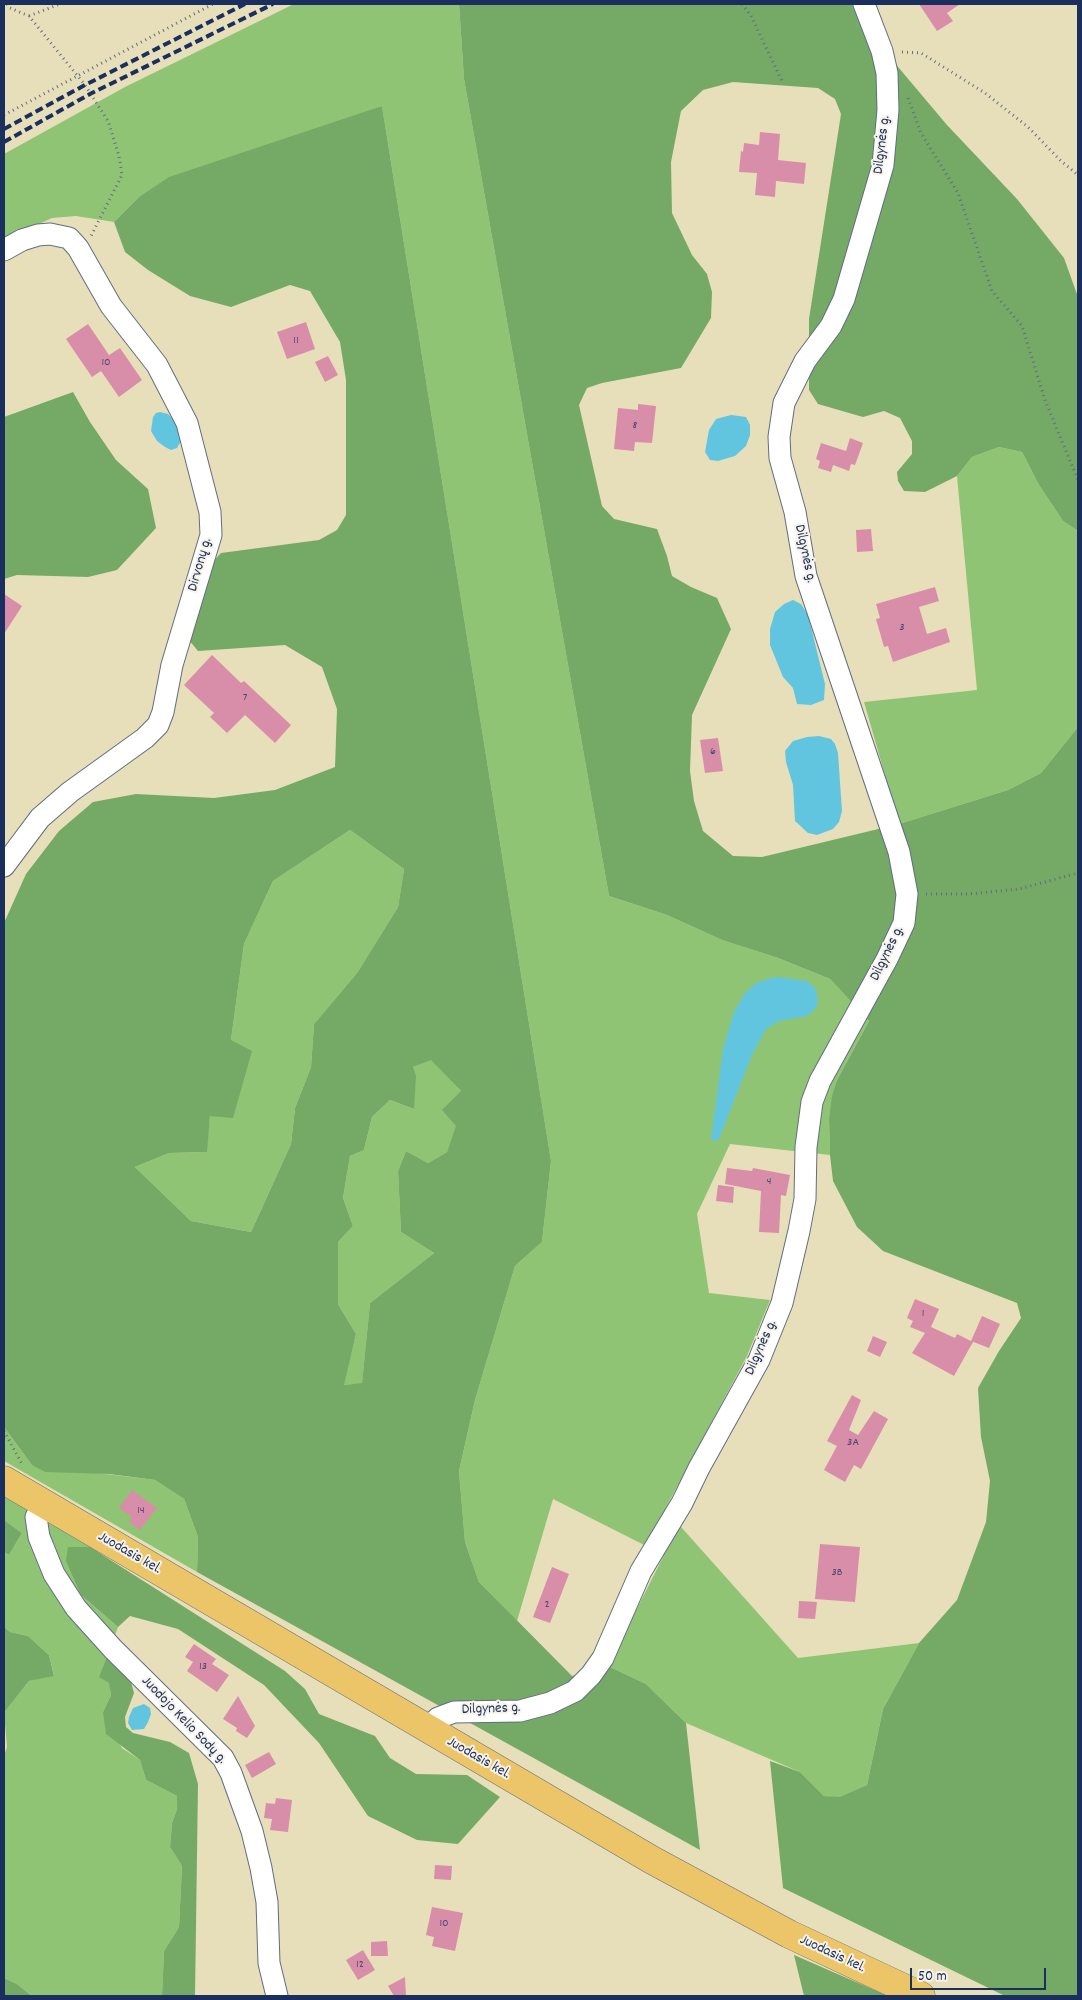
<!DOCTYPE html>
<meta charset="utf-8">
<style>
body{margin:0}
#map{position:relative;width:1082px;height:2000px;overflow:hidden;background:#e7dfba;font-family:Dekko,sans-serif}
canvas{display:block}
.frame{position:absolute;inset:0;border:5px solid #1b2f5e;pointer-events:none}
.scale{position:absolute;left:910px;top:1968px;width:136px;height:22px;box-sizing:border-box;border:2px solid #1b2f5e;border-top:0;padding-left:6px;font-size:15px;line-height:18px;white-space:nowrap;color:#1b2f5e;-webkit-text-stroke:4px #f7f3e8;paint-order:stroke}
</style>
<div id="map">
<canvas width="1082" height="2000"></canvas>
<div class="frame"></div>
<div class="scale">50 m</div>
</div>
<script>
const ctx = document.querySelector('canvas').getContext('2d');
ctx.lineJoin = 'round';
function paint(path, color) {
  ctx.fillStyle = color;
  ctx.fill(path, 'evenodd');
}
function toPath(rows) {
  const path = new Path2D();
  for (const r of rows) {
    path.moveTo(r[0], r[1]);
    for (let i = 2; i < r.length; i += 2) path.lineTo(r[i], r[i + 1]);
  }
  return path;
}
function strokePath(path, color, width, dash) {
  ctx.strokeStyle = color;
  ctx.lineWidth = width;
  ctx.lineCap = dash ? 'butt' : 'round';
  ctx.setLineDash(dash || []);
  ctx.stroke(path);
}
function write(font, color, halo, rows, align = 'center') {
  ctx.font = font + ' Dekko,sans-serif';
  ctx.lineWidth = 4;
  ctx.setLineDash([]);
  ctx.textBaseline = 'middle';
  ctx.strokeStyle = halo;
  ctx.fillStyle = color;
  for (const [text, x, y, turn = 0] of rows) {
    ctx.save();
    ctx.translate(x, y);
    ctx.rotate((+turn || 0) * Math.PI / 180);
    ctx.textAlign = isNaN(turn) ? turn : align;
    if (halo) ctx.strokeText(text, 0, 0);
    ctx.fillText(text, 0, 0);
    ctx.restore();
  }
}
paint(toPath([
 [294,4,459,4,464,79,609,896,667,915,722,940,778,958,830,979,869,1021,837,1080,829,1119,830,1155,730,1144,697,1214,709,1293,770,1300,747,1356,665,1509,798,1658,919,1643,883,1709,867,1785,840,1798,824,1796,800,1772,686,1723,646,1684,608,1666,664,1555,553,1499,517,1621,479,1582,465,1542,459,1471,475,1400,515,1266,542,1242,551,1161,382,106,139,197,114,222,76,216,52,218,4,240,4,154,125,87],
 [999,447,1022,452,1039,485,1063,521,1078,531,1078,727,1041,773,1008,790,899,824,864,702,977,690,957,476,972,457],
 [350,830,404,869,398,907,357,973,314,1024,311,1067,295,1108,291,1144,251,1232,191,1221,135,1167,169,1153,206,1152,210,1116,231,1040,244,944,273,881],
 [431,1059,461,1091,457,1126,447,1152,428,1163,406,1151,398,1171,401,1232,434,1253,370,1303,362,1384,343,1385,356,1334,338,1304,338,1242,353,1226,343,1198,350,1156,364,1150,372,1117,390,1100,414,1109,413,1067],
 [4,1427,32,1465,155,1480,184,1499,198,1537,197,1572,4,1461],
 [4,1496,90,1547,68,1547,81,1595,118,1627,107,1657,111,1695,103,1712,122,1748,140,1760,146,1780,177,1796,177,1809,172,1823,170,1847,182,1866,179,1927,164,1951,162,1996,32,1996,17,1984,4,1978,4,1756,7,1747,4,1713,29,1681,54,1675,49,1655,28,1636,10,1632,4,1627,4,1552,9,1555,22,1533,4,1520]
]), '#90c475');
paint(toPath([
 [459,4,852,4,861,23,947,125,1017,199,1064,258,1078,297,1078,531,1063,521,1039,485,1022,452,999,447,972,457,957,476,925,492,904,491,898,481,897,472,912,454,912,441,900,418,884,411,863,417,818,404,809,390,809,319,841,114,835,99,818,88,733,82,703,90,681,111,671,162,672,213,692,255,707,274,712,292,711,318,681,368,602,383,587,388,579,405,602,506,614,519,657,529,667,556,672,576,691,587,717,598,731,629,692,715,690,771,694,801,703,831,733,856,762,857,899,824,1008,790,1041,773,1078,727,1078,1996,1005,1996,783,1888,770,1761,800,1772,824,1796,840,1797,867,1785,883,1709,919,1643,957,1600,986,1522,990,1481,981,1437,978,1388,999,1351,1021,1318,1017,1303,883,1251,857,1227,833,1181,830,1155,829,1119,832,1096,837,1080,869,1021,830,979,778,958,722,940,667,915,609,896,464,79],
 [382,106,551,1161,542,1242,515,1266,475,1400,459,1471,465,1542,479,1582,572,1676,608,1666,646,1684,686,1723,700,1850,197,1572,198,1537,184,1499,155,1480,109,1474,45,1472,32,1465,4,1427,4,923,26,874,59,831,93,802,136,794,214,798,275,790,335,767,337,709,322,667,285,645,198,651,189,640,205,570,221,553,319,540,337,530,346,515,346,380,340,342,310,291,290,285,231,307,190,296,148,270,125,252,114,222,139,197,169,177],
 [350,830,404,869,398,907,357,973,314,1024,311,1067,295,1108,291,1144,251,1232,191,1221,135,1167,169,1153,207,1152,210,1116,233,1118,252,1051,231,1040,244,944,273,881],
 [431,1060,461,1091,442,1110,456,1126,447,1152,428,1163,406,1151,398,1171,401,1232,434,1253,370,1303,362,1383,344,1385,356,1334,338,1304,338,1242,353,1226,343,1198,350,1156,364,1150,372,1117,390,1100,414,1109,416,1076,413,1067],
 [73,392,90,422,116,460,148,489,156,528,117,570,88,577,17,575,4,579,4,417],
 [4,1520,22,1533,9,1555,4,1552],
 [68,1547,90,1547,285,1671,305,1689,319,1714,375,1736,390,1758,416,1774,467,1775,500,1797,458,1844,417,1840,368,1816,319,1743,264,1685,178,1629,130,1616,118,1627,81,1595,66,1561],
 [4,1627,10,1632,28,1636,49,1655,54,1676,29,1681,4,1713],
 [107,1657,131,1682,134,1693,125,1717,126,1727,133,1733,170,1742,189,1753,198,1784,195,1996,162,1996,164,1951,179,1927,182,1866,170,1847,172,1823,177,1809,177,1796,146,1780,140,1760,106,1734,103,1712,111,1695,109,1683,99,1677],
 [794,1955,888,1996,804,1996],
 [4,1978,17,1984,32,1996,4,1996]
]), '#74aa66');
paint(toPath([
 [160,412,168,414,178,424,181,441,177,448,171,450,165,447,157,441,151,431,153,417,156,413],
 [731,415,746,417,750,425,750,435,746,446,735,456,718,461,710,460,705,452,709,430,716,419],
 [793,600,801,604,808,615,825,684,824,700,811,705,797,704,793,688,783,677,770,645,770,629,775,612,784,604],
 [819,736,831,739,835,744,838,753,842,811,839,822,833,829,817,835,808,833,795,821,793,785,786,762,785,751,793,741,807,737],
 [778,977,807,981,815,988,818,997,817,1007,807,1016,779,1021,766,1029,752,1055,718,1141,711,1140,723,1049,734,1012,745,993,755,984,767,979],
 [144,1704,150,1708,151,1714,148,1722,144,1729,132,1730,128,1723,129,1717,133,1708]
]), '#62c5e0');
paint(toPath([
 [919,4,960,4,947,13,953,21,937,31],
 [760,132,780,134,778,160,806,163,804,184,776,181,775,197,755,195,757,173,739,172,741,151,743,152,744,143,759,145],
 [306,322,315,349,287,359,277,332],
 [88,324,109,355,120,348,142,380,119,397,101,371,92,377,66,339],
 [328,356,338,375,325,382,315,362],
 [638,404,656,406,652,443,635,442,634,451,614,449,618,408,638,410],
 [850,438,863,443,855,465,851,464,849,471,833,465,831,472,818,468,820,461,816,459,821,443,846,451],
 [871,529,873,551,857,552,856,530],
 [935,587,939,601,919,607,927,634,946,628,950,642,893,662,888,646,884,647,876,619,880,618,876,604],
 [4,594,22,606,4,634],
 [212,655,241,683,244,681,291,725,275,743,245,715,227,733,210,717,214,713,184,685],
 [718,738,723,771,705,773,700,740],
 [727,1168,752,1171,753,1168,790,1175,786,1196,781,1195,779,1233,759,1232,761,1191,725,1184],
 [718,1185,734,1187,733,1203,716,1201],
 [915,1299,939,1309,931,1327,955,1338,957,1334,973,1342,954,1376,912,1353,925,1333,910,1327,913,1321,907,1318],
 [982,1316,1000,1324,989,1348,971,1341],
 [873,1336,887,1342,880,1357,867,1351],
 [852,1395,861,1400,849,1430,858,1435,874,1411,888,1419,861,1469,854,1465,845,1482,824,1470,837,1446,827,1441],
 [132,1490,157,1508,140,1530,129,1522,132,1517,119,1508],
 [820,1544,860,1547,855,1602,815,1599],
 [552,1567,569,1574,550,1623,533,1617],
 [799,1601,817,1602,815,1619,798,1618],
 [194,1644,216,1659,212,1664,229,1675,217,1692,187,1671,193,1662,185,1657],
 [238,1696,255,1726,247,1738,236,1731,237,1728,223,1719],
 [269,1752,276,1764,252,1778,245,1765],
 [276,1798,292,1800,288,1832,270,1830,272,1819,264,1818,266,1803,275,1804],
 [435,1865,452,1866,451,1880,434,1879],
 [432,1907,463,1913,455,1951,432,1946,434,1937,426,1935],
 [387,1941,388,1956,371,1956,371,1942],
 [363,1950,375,1970,358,1980,346,1960],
 [405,1977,406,1996,394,1996,388,1986]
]), '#d88ea8');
const street = toPath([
 [4,250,22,240,38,235,50,234,69,238,78,248,111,306,157,365,187,423,210,512,211,535,172,665,163,712,158,725,145,738,70,792,40,818,4,866],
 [44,1504,36,1517,39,1537,54,1574,76,1608,113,1649,223,1758,231,1773,252,1831,261,1868,267,1902,269,1963,277,1996],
 [427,1729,438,1718,454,1712,520,1711,550,1703,575,1691,591,1675,603,1658,641,1571,682,1503,699,1468,759,1360,782,1303,799,1231,805,1199,806,1147,812,1102,820,1081,887,959,904,923,907,894,899,852,806,576,795,512,780,458,779,437,784,403,805,361,831,326,844,299,883,165,888,110,887,73,882,51,864,4]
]);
const primary = toPath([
 [4,1480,652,1860,789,1934,921,1996]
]);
strokePath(street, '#626d7e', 23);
strokePath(primary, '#626d7e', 29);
strokePath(toPath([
 [7,4,10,8,29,16,85,85,108,121,119,156,122,175,91,236],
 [742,4,751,16,782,81],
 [29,16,60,4],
 [902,52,921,53,985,93,1028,127,1061,161,1078,175],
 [908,98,921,133,958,193,992,291,1022,326,1045,400,1078,480],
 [4,115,213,4],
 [926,894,969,894,1019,889,1078,873],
 [4,1431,22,1464]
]), '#626d7e', 3, [1, 4]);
strokePath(street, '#fff', 21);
strokePath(primary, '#edc569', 28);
strokePath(toPath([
 [4,129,85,85,245,4],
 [4,142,90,94,273,4]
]), '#1b2f5e', 4, [8, 4]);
write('12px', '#4a4770', null, [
 ["11",296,341],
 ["10",106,363],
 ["8",635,426],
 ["3",902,628],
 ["7",245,698],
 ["6",713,752],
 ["4",769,1182],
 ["1",923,1314],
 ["3A",853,1443],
 ["14",141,1511],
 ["3B",837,1573],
 ["2",547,1605],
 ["13",203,1667],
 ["10",444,1924],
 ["12",360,1965]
]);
write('15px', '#1b2f5e', '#f7f3e8', [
 ["Dilgynės g.",883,145,-83],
 ["Dilgynės g.",804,554,78],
 ["Dirvonų g.",201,565,-74],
 ["Dilgynės g.",888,954,-64],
 ["Dilgynės g.",762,1348,-66],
 ["Juodasis kel.",129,1554,30],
 ["Dilgynės g.",491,1710,-2],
 ["Juodojo Kelio Sodų g.",183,1721,46],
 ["Juodasis kel.",478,1759,30],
 ["Juodasis kel.",832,1955,25]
]);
</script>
